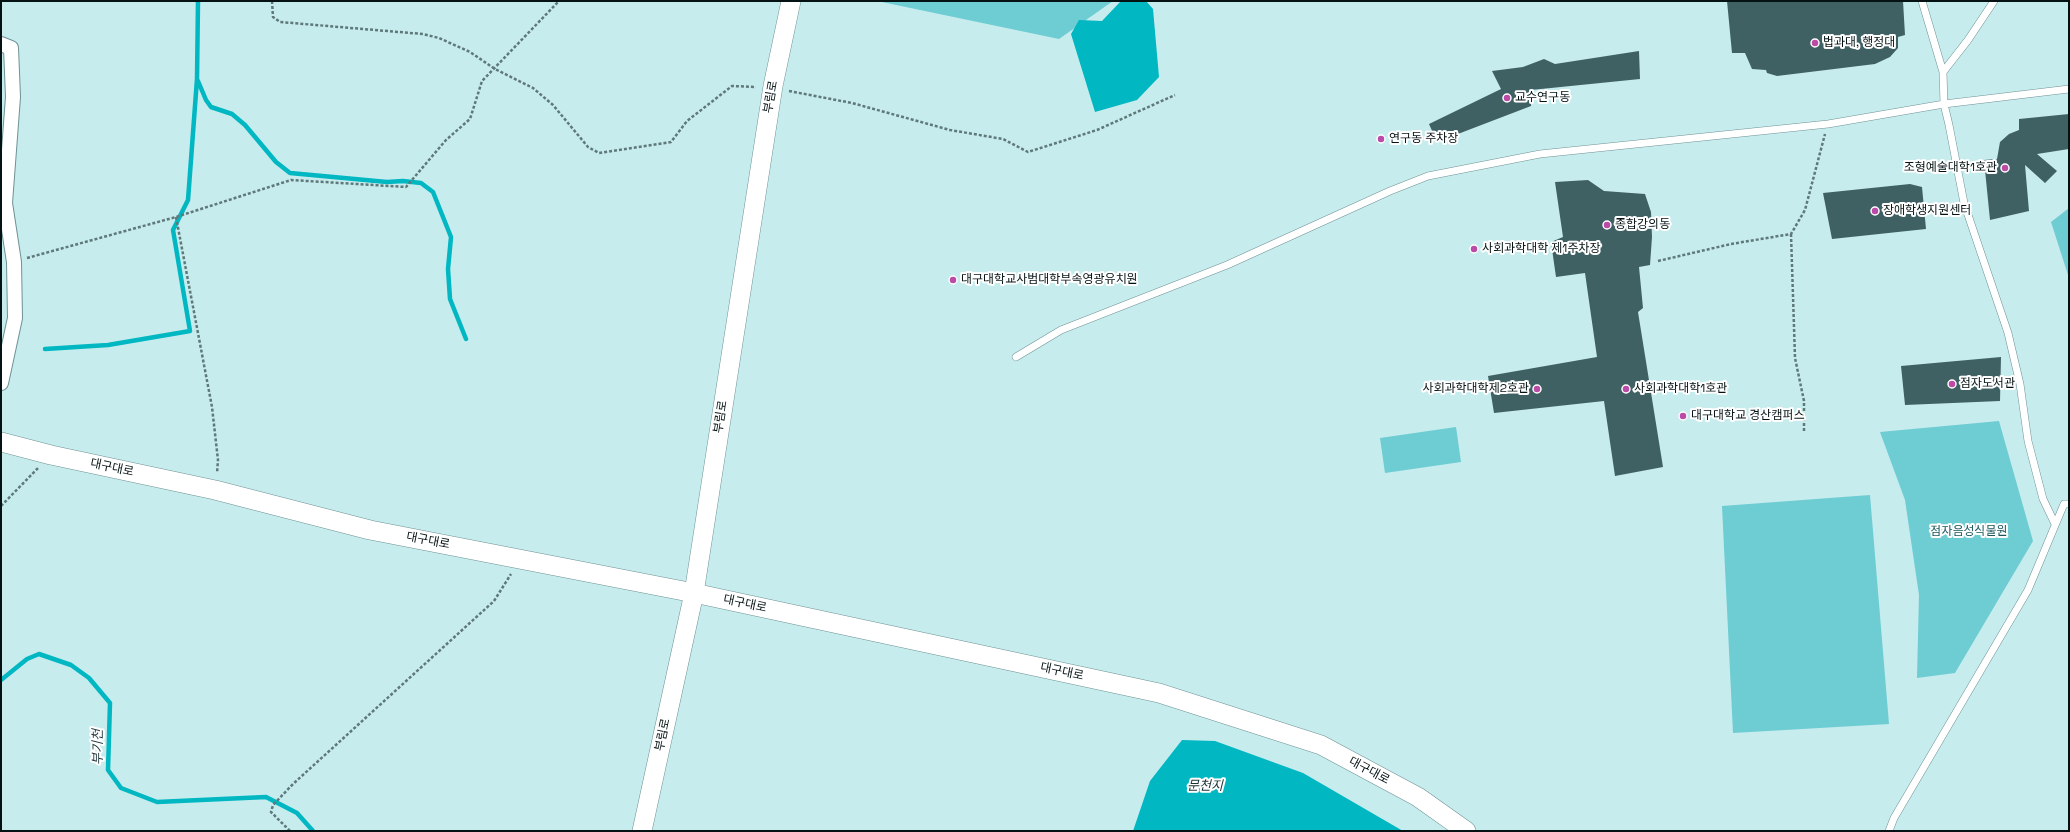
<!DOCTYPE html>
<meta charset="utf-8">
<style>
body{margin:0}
#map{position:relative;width:2070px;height:832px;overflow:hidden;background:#c6ecee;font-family:"Space Grotesk",sans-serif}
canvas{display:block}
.frame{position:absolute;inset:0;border:2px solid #051213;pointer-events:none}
</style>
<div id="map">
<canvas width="2070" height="832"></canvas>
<div class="frame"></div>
</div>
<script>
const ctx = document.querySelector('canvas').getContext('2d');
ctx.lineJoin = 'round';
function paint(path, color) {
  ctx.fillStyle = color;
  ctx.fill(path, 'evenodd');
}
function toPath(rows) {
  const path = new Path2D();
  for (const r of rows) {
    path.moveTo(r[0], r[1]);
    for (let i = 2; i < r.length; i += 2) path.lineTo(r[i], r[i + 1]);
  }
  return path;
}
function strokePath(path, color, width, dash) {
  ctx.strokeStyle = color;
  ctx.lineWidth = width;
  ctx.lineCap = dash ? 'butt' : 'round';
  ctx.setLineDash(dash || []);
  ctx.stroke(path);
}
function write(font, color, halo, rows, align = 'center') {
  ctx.font = font + ' "Space Grotesk","Noto Sans KR",sans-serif';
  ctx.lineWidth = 4;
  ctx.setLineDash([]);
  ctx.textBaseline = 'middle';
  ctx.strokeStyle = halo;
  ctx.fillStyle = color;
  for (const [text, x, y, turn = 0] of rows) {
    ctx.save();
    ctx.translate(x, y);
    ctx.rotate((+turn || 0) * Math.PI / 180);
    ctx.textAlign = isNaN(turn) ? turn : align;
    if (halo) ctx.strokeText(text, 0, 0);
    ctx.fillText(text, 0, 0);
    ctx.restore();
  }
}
paint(toPath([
 [877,1,1113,1,1059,39],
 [2069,208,2069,278,2051,222],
 [1999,421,2033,541,1955,673,1917,678,1919,595,1905,500,1880,432],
 [1456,427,1461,462,1385,473,1380,438],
 [1870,495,1889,724,1733,733,1722,506]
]), '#6eccd3');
paint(toPath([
 [1146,1,1153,9,1159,77,1137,100,1095,112,1071,34,1079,20,1102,21,1120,2],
 [1182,740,1215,741,1303,773,1403,831,1133,831,1150,781]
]), '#00b7c2');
strokePath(toPath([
 [198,81,206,100,211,107,232,114,245,125,276,162,290,173,387,182,403,181,421,183,433,192,451,237,448,269,450,299,466,339],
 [45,349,108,345,190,331,173,230,188,200,197,79,198,1],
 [1,680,27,659,39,654,71,665,89,678,110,703,108,770,121,788,157,802,266,797,297,813,313,831]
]), '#00b7c2', 4.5);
paint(toPath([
 [1727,1,1903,1,1905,35,1898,37,1898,48,1890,57,1875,64,1777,76,1767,73,1766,70,1752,69,1745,53,1732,53],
 [1639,51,1640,79,1531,90,1531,106,1437,142,1429,124,1501,89,1492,71,1523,67,1544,59,1555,64],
 [2069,114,2069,149,2037,154,2057,171,2045,183,2025,165,2029,211,1990,220,1984,160,1997,159,2000,142,2009,134,2019,130,2019,119],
 [1588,180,1604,191,1645,194,1651,212,1652,237,1650,265,1639,267,1643,308,1638,312,1663,467,1615,476,1604,401,1494,413,1488,376,1597,357,1585,273,1556,277,1551,242,1563,237,1555,182],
 [1910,184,1922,187,1926,229,1832,239,1823,193],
 [2001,357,2000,401,1905,405,1901,366]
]), '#406164');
const lane = toPath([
 [1922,1,1943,72],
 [1994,1,1968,40,1943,72,1944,104,1949,125,1964,203,2008,333,2020,384,2028,441,2043,499,2055,524],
 [1016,357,1061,330,1227,265,1390,191,1428,176,1540,154,1828,124,1944,104,2069,89],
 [1889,831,1894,818,2028,590,2064,504,2069,504]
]);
const street = toPath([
 [1,44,11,48,13,97,5,203,14,262,15,318,1,383]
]);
const secondary = toPath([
 [1,442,51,455,215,490,370,530,694,593,1159,693,1321,745,1418,797,1466,831],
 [642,831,694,593,773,86,791,1]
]);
strokePath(lane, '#6f9294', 8);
strokePath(street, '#6f9294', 16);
strokePath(secondary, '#6f9294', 20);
strokePath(toPath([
 [272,1,273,17,280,22,423,34,439,38,470,52,495,69,533,88,553,105,588,147,599,153,671,142,687,121,732,86,756,87],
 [789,91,852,103,950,130,1003,139,1028,152,1097,130,1175,95],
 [176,217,212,407,218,460,217,473],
 [1791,234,1795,358,1804,401,1804,433],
 [27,258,176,217,291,180,406,187,446,140,470,119,482,81,559,1],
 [1658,261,1731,244,1791,234,1805,210,1825,134],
 [1,506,38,468],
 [290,831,271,812,273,805,293,784,494,601,511,574]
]), '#5f7879', 2.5, [3, 2]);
strokePath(lane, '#fff', 7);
strokePath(street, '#fff', 14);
strokePath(secondary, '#fff', 19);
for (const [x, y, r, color] of [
 [1815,43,4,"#bc4ba7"],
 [1507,98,4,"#bc4ba7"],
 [1381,139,4,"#bc4ba7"],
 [2005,168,4,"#bc4ba7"],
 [1875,211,4,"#bc4ba7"],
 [1607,225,4,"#bc4ba7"],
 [1474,249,4,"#bc4ba7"],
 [953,280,4,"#bc4ba7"],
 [1952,384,4,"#bc4ba7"],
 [1537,389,4,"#bc4ba7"],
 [1626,389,4,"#bc4ba7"],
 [1683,416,4,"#bc4ba7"]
]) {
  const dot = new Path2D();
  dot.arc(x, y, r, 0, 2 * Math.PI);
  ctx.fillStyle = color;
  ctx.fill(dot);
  strokePath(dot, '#fff', 1.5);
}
write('12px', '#051213', '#fff', [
 ["법과대, 행정대",1823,43],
 ["교수연구동",1515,98],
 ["연구동 주차장",1389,139],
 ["조형예술대학1호관",1997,168,"right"],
 ["장애학생지원센터",1883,211],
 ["종합강의동",1615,225],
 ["사회과학대학 제1주차장",1482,249],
 ["대구대학교사범대학부속영광유치원",961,280],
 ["점자도서관",1960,384],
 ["사회과학대학제2호관",1529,389,"right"],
 ["사회과학대학1호관",1634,389],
 ["대구대학교 경산캠퍼스",1691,416]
], 'left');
write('12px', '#051213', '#fff', [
 ["부림로",771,97,-80],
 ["부림로",721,417,-81],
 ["대구대로",112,468,12],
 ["대구대로",428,541,11],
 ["대구대로",745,604,12],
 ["대구대로",1062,672,12],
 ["부림로",663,735,-78],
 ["대구대로",1369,771,28]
]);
write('12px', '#1a565a', '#fff', [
 ["점자음성식물원",1969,532]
]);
write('italic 13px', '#1b3335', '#fff', [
 ["부기천",98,747,-90],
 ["문천지",1205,786]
]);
</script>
